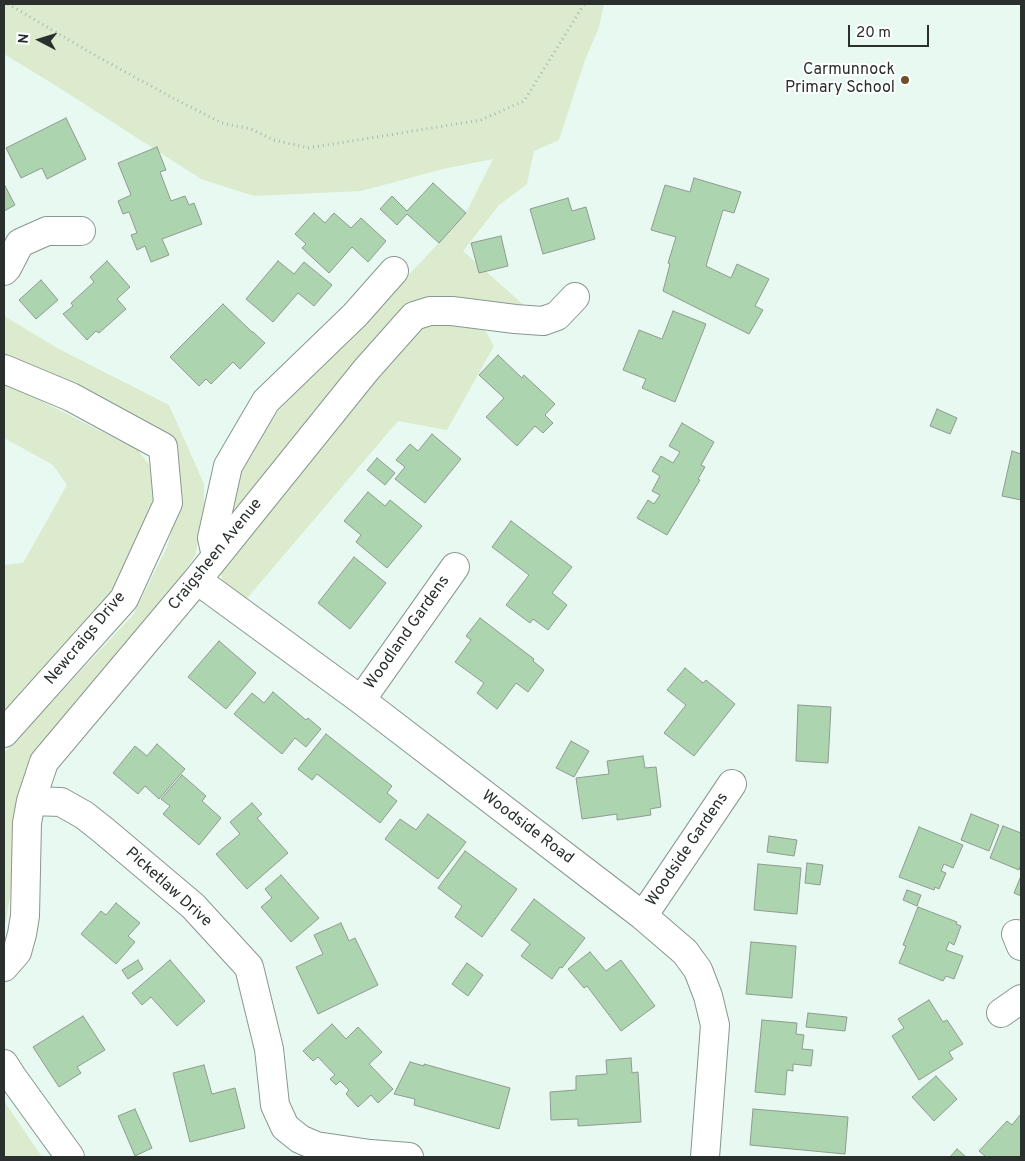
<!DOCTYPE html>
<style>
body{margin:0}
#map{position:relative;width:1025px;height:1161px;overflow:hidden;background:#e7f9f0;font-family:Overpass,sans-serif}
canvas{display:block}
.frame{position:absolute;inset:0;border:5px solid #2a302d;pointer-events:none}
.north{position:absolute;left:15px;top:15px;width:50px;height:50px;-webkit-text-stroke:4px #fff;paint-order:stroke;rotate:275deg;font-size:14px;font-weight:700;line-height:20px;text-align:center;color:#2a302d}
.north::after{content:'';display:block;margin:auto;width:18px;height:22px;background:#2a302d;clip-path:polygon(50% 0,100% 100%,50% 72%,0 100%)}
.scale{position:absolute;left:848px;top:25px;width:81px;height:22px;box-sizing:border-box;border:2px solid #2a302d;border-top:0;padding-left:6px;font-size:15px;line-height:18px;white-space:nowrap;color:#2a302d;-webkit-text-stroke:4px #fff;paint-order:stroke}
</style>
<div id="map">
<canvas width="1025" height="1161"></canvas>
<div class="frame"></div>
<div class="north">N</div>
<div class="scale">20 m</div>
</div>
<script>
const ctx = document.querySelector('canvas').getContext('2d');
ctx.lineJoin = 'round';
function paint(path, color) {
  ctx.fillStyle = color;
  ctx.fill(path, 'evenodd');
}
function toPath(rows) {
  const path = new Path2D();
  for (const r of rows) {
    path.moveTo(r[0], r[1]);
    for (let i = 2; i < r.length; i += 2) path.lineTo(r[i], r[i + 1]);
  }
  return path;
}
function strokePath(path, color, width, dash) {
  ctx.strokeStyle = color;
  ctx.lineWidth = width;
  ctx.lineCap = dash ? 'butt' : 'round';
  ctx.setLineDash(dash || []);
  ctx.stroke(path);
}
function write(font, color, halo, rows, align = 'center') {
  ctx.font = font + ' Overpass,sans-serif';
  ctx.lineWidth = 4;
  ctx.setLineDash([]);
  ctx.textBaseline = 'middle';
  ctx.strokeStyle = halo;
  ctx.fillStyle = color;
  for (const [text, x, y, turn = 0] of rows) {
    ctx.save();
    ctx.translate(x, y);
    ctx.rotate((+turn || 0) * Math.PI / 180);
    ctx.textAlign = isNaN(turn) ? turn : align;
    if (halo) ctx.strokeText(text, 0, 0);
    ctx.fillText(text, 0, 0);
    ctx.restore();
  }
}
paint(toPath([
 [4,4,604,4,599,27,585,60,559,140,534,151,527,184,499,205,463,251,525,306,496,307,422,302,229,522,241,467,279,410,421,262,466,213,493,159,443,169,361,191,254,196,201,179,58,87,4,54],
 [4,316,59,349,169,405,204,484,204,516,195,556,172,589,44,740,26,774,14,815,13,877,6,921,4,925,4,753,133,615,167,547,180,502,176,457,78,386,4,354],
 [416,323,427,323,485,330,494,346,447,430,398,421,243,603,223,582,221,574,225,562],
 [4,382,138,450,152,469,155,490,151,512,105,606,4,718,4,565,23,563,67,485,53,465,4,438],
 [4,1101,42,1157,4,1157]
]), '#dcebcd');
const building = toPath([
 [66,118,86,159,47,179,42,168,21,178,6,148,66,118],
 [157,147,166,170,160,172,171,201,185,196,189,205,194,203,202,224,162,239,169,255,151,262,145,246,137,250,131,235,137,233,129,212,123,214,118,201,131,195,118,163,157,147],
 [694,178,741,192,734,213,723,210,706,266,731,278,737,264,769,279,755,306,763,310,749,334,663,291,670,264,668,263,676,237,651,230,665,185,690,192,694,178],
 [433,183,466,213,439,243,407,214,397,225,380,209,392,196,407,211,433,183],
 [4,184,15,205,4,211,4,184],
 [568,198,572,211,586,207,595,239,543,254,530,209,568,198],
 [314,213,325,223,334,213,351,228,361,218,386,241,368,262,352,247,329,273,302,248,306,244,295,234,314,213],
 [501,236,508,266,479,273,471,243,501,236],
 [107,261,130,287,117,299,126,309,99,333,96,331,87,340,63,314,73,306,71,303,94,282,90,277,107,261],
 [278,261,294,274,304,262,332,285,314,306,298,293,273,322,246,299,278,261],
 [41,280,58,300,36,319,19,300,41,280],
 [223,304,252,332,253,332,265,343,240,369,233,362,211,384,206,379,199,386,170,357,223,304],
 [673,311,706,324,675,402,642,388,646,379,623,370,639,330,662,339,673,311],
 [498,355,522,378,524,375,555,404,545,415,553,423,543,433,535,426,517,446,486,417,504,398,479,375,498,355],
 [937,409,957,418,950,434,930,426,937,409],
 [682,423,714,442,701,465,705,467,698,479,700,480,667,535,637,518,648,500,654,504,660,495,652,491,660,476,652,471,661,456,673,463,680,452,669,446,682,423],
 [432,434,461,459,425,503,395,479,405,467,396,460,410,444,418,451,432,434],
 [1012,451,1021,454,1021,500,1002,496,1012,451],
 [377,458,395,473,385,485,367,470,377,458],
 [368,492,385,506,390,500,422,526,387,568,356,542,361,535,344,521,368,492],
 [511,521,572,567,552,593,567,605,548,630,533,619,530,623,506,605,529,575,492,547,511,521],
 [354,557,386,583,350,629,318,603,354,557],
 [480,618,534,659,533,661,544,670,528,692,516,683,497,709,477,693,484,683,455,662,471,640,466,636,480,618],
 [219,641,256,673,226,709,188,677,219,641],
 [685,668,703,683,706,680,735,704,694,756,664,733,686,705,667,690,685,668],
 [273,692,306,720,308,718,321,729,306,747,295,738,282,754,234,714,252,693,264,703,273,692],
 [798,705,831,707,828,763,796,761,798,705],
 [326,734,392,786,387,793,397,801,380,823,317,774,312,780,298,769,326,734],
 [571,741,589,751,574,777,556,768,571,741],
 [157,744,185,769,159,799,145,786,138,794,113,773,135,746,147,756,157,744],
 [643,756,645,768,656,767,661,807,650,809,651,815,617,820,617,814,582,819,576,778,609,774,607,761,643,756],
 [182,775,206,796,202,801,221,818,199,845,163,814,170,806,161,799,182,775],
 [252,803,262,814,257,818,288,853,247,889,216,854,240,834,230,822,252,803],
 [428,814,466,842,438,879,385,839,400,819,416,830,428,814],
 [971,814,999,825,989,851,961,840,971,814],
 [1003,826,1021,833,1021,864,1019,870,990,858,1003,826],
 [919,827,963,845,953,868,944,864,941,871,946,873,939,889,935,887,934,890,899,877,919,827],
 [769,836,797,840,794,856,767,852,769,836],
 [465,851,517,889,482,937,455,917,462,906,438,888,465,851],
 [807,863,823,865,820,885,805,883,807,863],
 [758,864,801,868,797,914,754,910,758,864],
 [281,875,319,918,291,942,261,907,272,898,265,889,281,875],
 [1021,876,1021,896,1014,893,1021,876],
 [907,890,921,895,917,906,903,900,907,890],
 [534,899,585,938,562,968,560,967,552,979,521,956,530,944,511,930,534,899],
 [116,903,140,923,128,936,135,942,116,964,81,934,101,911,106,915,116,903],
 [918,907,957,922,956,924,961,926,954,945,949,942,946,950,963,956,954,979,946,976,943,981,899,963,906,946,903,945,918,907],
 [341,923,349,941,355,938,378,985,318,1014,296,967,323,954,314,935,341,923],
 [751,942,796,946,792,998,746,994,751,942],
 [590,952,606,971,621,960,655,1006,621,1031,587,986,584,988,568,969,590,952],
 [138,960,143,969,128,979,122,970,138,960],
 [170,960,205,1001,177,1026,151,997,142,1005,132,993,170,960],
 [467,963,483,975,468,996,452,984,467,963],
 [929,1000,943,1022,947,1020,963,1044,949,1052,953,1059,919,1080,892,1036,904,1028,898,1019,929,1000],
 [808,1013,847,1017,845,1031,806,1027,808,1013],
 [83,1016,105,1050,77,1067,81,1073,59,1087,33,1047,83,1016],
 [762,1020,797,1023,796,1034,804,1035,802,1049,813,1050,811,1066,793,1064,793,1071,787,1070,785,1095,755,1092,762,1020],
 [332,1024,346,1039,358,1027,382,1052,369,1064,393,1089,378,1103,371,1095,358,1107,346,1094,349,1090,340,1081,336,1085,330,1079,335,1075,318,1057,313,1061,303,1051,332,1024],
 [631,1058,632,1073,638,1072,641,1122,578,1126,578,1119,551,1120,550,1092,576,1090,576,1076,607,1074,606,1060,631,1058],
 [410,1062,424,1066,424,1064,510,1088,499,1129,414,1105,415,1099,394,1094,410,1062],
 [204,1065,212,1094,235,1088,245,1128,190,1142,173,1073,204,1065],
 [936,1076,957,1099,934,1121,912,1097,936,1076],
 [135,1109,152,1148,135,1156,118,1116,135,1109],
 [753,1109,848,1117,845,1154,750,1145,753,1109],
 [1021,1114,1021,1157,986,1157,979,1151,1007,1121,1012,1125,1021,1114],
 [957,1149,966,1157,950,1157,957,1149]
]);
paint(building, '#acd4af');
strokePath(building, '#8f9b90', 1);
const minor = toPath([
 [4,271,7,268,20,243,47,231,81,231],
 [4,369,71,397,163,447,168,503,124,599,4,733],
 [216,556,212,538,228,466,266,401,355,315,394,271],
 [197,580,361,700,643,916,685,952,698,970,708,996,715,1025,705,1157],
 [361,700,455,567],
 [31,801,61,802,84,815,103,830,193,906,249,967,269,1049,275,1105,285,1127,300,1139,316,1146,370,1154,409,1157],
 [643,916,732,784],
 [1016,934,1021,946],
 [4,967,17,952,22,934,25,916,27,823,31,801,44,762,197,580,366,370,414,316,430,311,452,311,515,319,543,321,557,316,575,297],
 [1001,1013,1021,999]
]);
const secondary = toPath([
 [4,1064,13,1078,70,1157]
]);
strokePath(minor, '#889891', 30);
strokePath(secondary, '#889891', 30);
strokePath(toPath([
 [8,4,98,57,173,98,222,123,251,129,274,140,308,148,481,120,524,101,584,4]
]), '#abb9b2', 3, [1, 4]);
strokePath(minor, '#fff', 28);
strokePath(secondary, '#fff', 28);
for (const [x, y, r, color] of [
 [905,80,5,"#705026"]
]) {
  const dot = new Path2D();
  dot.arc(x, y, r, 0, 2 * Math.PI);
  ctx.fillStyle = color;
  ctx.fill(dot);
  strokePath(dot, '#fff', 2);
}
write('16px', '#2a302d', '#fff', [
 ["Carmunnock",895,71],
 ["Primary School",895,89]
], 'right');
write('16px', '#2a302d', '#fff', [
 ["Craigsheen Avenue",216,555,-51],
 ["Woodland Gardens",408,633,-55],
 ["Newcraigs Drive",86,639,-50],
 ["Woodside Road",527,828,37],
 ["Woodside Gardens",688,850,-56],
 ["Picketlaw Drive",168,888,42]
]);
</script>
